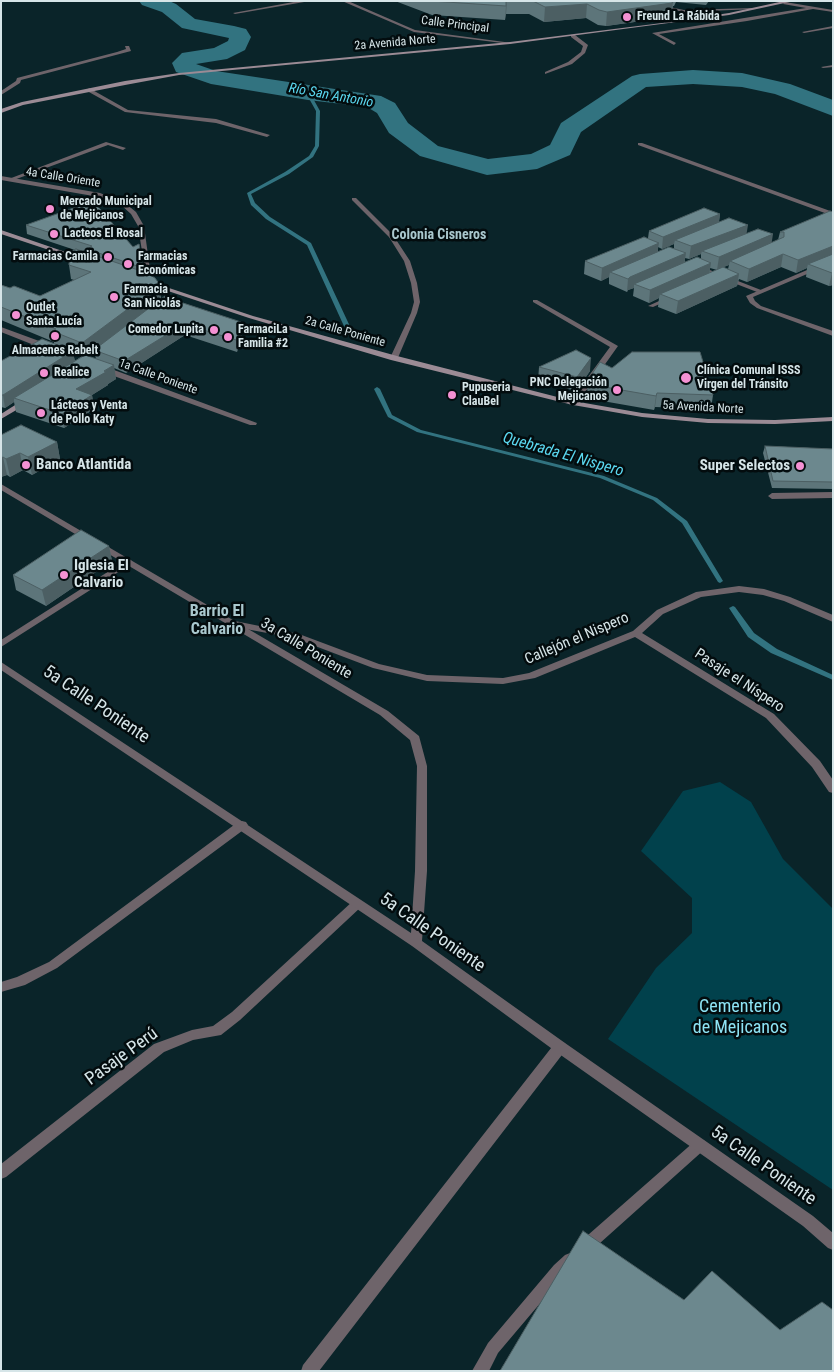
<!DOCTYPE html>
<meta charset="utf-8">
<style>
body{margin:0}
#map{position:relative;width:834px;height:1372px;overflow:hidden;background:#0a2429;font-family:"Roboto Condensed",sans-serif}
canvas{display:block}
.frame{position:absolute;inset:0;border:2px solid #d6e5e8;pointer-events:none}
</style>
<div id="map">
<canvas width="834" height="1372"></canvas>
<div class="frame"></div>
</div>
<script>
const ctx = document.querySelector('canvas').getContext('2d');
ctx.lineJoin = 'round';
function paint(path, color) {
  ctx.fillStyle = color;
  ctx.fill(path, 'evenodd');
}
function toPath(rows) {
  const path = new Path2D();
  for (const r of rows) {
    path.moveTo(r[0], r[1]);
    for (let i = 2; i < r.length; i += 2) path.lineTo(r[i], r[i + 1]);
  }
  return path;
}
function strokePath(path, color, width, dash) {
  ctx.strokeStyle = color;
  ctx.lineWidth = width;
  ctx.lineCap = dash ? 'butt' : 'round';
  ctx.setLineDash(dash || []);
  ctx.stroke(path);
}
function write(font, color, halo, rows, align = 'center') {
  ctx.font = font + ' "Roboto Condensed",sans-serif';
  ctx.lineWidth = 5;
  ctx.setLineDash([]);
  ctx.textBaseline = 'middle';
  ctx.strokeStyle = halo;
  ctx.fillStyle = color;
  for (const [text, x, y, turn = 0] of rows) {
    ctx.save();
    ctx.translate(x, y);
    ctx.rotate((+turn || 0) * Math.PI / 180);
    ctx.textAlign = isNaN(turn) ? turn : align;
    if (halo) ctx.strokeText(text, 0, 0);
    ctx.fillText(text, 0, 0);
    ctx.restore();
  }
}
paint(toPath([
 [720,782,751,802,783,859,833,909,833,1190,608,1039,656,968,692,933,692,898,641,851,683,791]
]), '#01414c');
paint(toPath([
 [308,92,310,93,320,111,319,146,313,157,289,174,251,194,255,203,270,217,311,243,354,335,351,337,348,335,307,245,266,219,251,205,247,193,285,172,309,156,315,146,316,111,306,93,308,92],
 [377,387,380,389,392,415,421,430,604,476,657,498,687,521,723,581,720,583,718,582,682,523,653,500,600,478,417,432,388,417,374,389,377,387],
 [733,606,735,607,754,633,777,649,833,675,833,680,771,653,748,637,729,608,733,606]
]), '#327380');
paint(toPath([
 [139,1,169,1,176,4,195,19,234,26,246,29,251,37,245,50,227,59,196,64,216,71,381,96,395,103,408,123,438,146,488,159,531,154,550,145,561,123,632,76,640,74,693,70,742,73,790,84,833,100,833,116,775,94,742,87,693,84,646,87,581,132,570,155,537,169,487,175,420,156,389,133,377,113,367,107,308,100,211,84,176,72,172,63,182,53,214,48,228,41,229,38,182,28,162,12,142,5,139,1]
]), '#327380');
paint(toPath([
 [660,5,684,10,754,8,756,9,684,12,660,7,660,5],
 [571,35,575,35,588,45,585,53,572,64,545,74,545,72,568,62,581,52,583,46,571,37,571,35],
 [125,46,129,46,131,51,21,80,20,83,1,95,1,91,16,81,17,78,117,52,126,49,125,46],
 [106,142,126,148,123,150,108,145,11,181,6,180,106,142],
 [533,300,537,300,618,346,576,405,570,405,569,403,610,347,533,302,533,300],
 [700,1139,705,1141,707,1145,705,1149,590,1252,585,1254,580,1252,578,1247,580,1242,695,1141,700,1139],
 [570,1253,575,1255,577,1260,575,1265,564,1275,498,1353,489,1371,472,1371,488,1343,554,1265,565,1255,570,1253]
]), '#6e646a');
paint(toPath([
 [697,265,761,290,762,291,757,292,695,268,694,267,697,265],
 [668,297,673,298,653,307,648,306,668,297],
 [833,492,833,498,772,499,768,496,772,493,833,492]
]), '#6e646a');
paint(toPath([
 [299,1,310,1,235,14,233,13,299,1],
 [342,1,348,1,415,30,512,43,510,44,414,32,342,1],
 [785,2,833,10,833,12,813,9,747,21,659,34,676,43,674,45,652,33,806,8,783,4,785,2],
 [833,26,833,28,804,33,802,32,833,26],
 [833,65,833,67,823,68,821,67,833,65],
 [89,88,128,110,216,119,270,135,267,137,216,123,125,112,87,91,89,88],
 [638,143,642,143,833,212,833,216,638,145,638,143],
 [1,176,100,193,125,203,136,212,144,226,152,284,147,283,138,226,131,214,121,205,99,197,1,180,1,176],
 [352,198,356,198,393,235,410,261,417,283,420,302,417,313,397,360,390,358,411,313,414,302,411,283,404,261,389,237,352,200,352,198],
 [833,259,833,263,753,297,755,301,761,306,833,331,833,336,757,308,750,303,746,296,833,259],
 [100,367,106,367,257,423,256,425,250,425,100,371,100,367],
 [128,559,131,560,132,562,131,564,1,647,1,640,128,559],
 [739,586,764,589,790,597,833,615,833,622,784,601,763,595,739,592,701,597,663,614,642,633,774,714,820,761,833,780,833,793,829,792,812,767,766,718,635,637,535,678,503,684,427,681,373,668,294,638,235,627,230,624,235,621,299,634,379,664,427,675,503,678,529,673,633,631,657,610,696,592,739,586],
 [242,821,246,822,248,825,246,828,57,968,25,985,1,992,1,982,17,977,49,962,238,822,242,821],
 [357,900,361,901,363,904,361,907,240,1020,221,1035,193,1040,164,1052,6,1177,1,1179,1,1164,154,1044,192,1030,213,1026,232,1012,353,901,357,900],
 [560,1042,565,1043,566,1047,565,1051,319,1371,301,1371,303,1365,555,1043,560,1042]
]), '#6e646a');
paint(toPath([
 [1,327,50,345,51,347,44,349,1,332,1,327],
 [1,484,388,711,419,736,427,766,427,871,422,941,565,1043,813,1216,833,1233,833,1250,828,1248,803,1226,555,1051,412,946,1,670,1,662,411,933,415,871,417,766,410,740,380,715,1,490,1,484]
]), '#6e646a');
paint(toPath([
 [784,1,794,1,729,15,510,44,179,75,125,85,23,105,1,113,1,109,22,102,125,81,179,73,510,42,662,23,729,13,784,1],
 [1,230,83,258,84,259,79,260,1,234,1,230],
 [147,282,151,282,253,316,397,356,573,401,642,413,708,419,775,420,833,417,833,421,775,424,708,423,642,417,573,405,391,360,249,318,147,284,147,282],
 [23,400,26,400,30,402,1,419,1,414,23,400]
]), '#9b8b95');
paint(toPath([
 [395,1,709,1,706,5,676,2,674,6,673,6,672,12,670,17,606,26,598,25,586,18,544,22,529,14,506,14,505,20,432,15],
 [833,212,833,285,829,286,806,277,807,268,796,273,781,267,747,282,739,279,737,286,676,314,658,307,659,298,649,303,633,296,634,288,628,290,627,292,609,284,609,277,601,281,584,274,585,261,648,238,649,231,720,214,719,222,771,243,778,240,780,232],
 [674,244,674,248,658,252,658,247,662,249],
 [701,254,701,259,685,262,685,258,689,259],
 [729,265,728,269,723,267],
 [710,268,717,270,710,273],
 [26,225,133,247,139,244,143,272,160,285,161,299,242,334,237,352,185,335,126,373,114,368,116,379,108,384,108,385,92,395,94,409,64,428,16,412,14,402,5,408,1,407,1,361,54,344,54,342,1,320,1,285,10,288,40,296,74,280,71,279,69,265,75,250,27,234],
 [94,350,96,359,87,356],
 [73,353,82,356,75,361],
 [539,367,590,371,576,391,538,381],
 [612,368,713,395,711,409,655,407,654,410,591,399,592,395,587,393,588,380],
 [1,435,57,442,60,459,32,475,23,470,10,477,7,475,1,477],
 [765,446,833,449,833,489,772,488,763,453],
 [109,546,112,561,46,606,16,590,13,575]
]), '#5d757a');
paint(toPath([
 [507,1,506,14,505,20,506,6],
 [673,1,672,12,670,17,606,26,607,12],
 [587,4,586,18,544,22,545,7],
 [720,214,718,227,675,240,674,244,662,249,663,237],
 [748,225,746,237,702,251,701,254,689,259,691,246],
 [773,234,771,247,730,261,729,265,717,270,719,257],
 [659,243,657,255,610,272,609,277,601,281,602,268],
 [833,246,833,257,808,264,807,268,796,273,798,260],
 [686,253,684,266,634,284,634,288,628,290,627,292,628,279,630,277],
 [783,254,781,267,747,282,749,269],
 [711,263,709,276,660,294,659,298,649,303,650,290],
 [832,273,833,273,833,283,832,285,829,286],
 [739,274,737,286,676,314,678,301],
 [160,285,161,299,85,357,82,343],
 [241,322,242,334,237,352,236,340],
 [184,324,185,335,126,373,124,361],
 [73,351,75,364,14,398,14,402,5,408,3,395],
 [591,358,590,371,576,391,577,377],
 [114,365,116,379,108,384,108,385,92,395,94,409,64,428,62,414,76,389],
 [657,393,655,407,654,410,656,396],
 [57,442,60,459,32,475,28,457],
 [20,453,23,470,10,477,6,459],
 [3,457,7,475,1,477,1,458],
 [109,546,112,561,46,606,42,590]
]), '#4c5f63');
const building = toPath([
 [431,1,506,1,506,6,431,1],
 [533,1,673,1,672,3,607,12,599,10,587,4,545,7,533,1],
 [93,201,133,247,139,244,143,268,87,249,92,246,26,225,93,201],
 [704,208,720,214,663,237,649,231,704,208],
 [830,211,833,212,833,246,798,260,783,254,749,269,730,261,784,237,784,232,780,232,830,211],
 [729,218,748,225,691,246,675,240,729,218],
 [758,229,773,234,719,257,702,251,758,229],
 [644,237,659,243,602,268,585,261,644,237],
 [669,247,686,253,630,277,628,279,610,272,669,247],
 [76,249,147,273,155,278,160,285,82,343,52,331,56,329,1,307,1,285,10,288,14,286,40,296,91,272,69,265,69,252,76,249],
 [833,254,833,273,832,273,808,264,833,254],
 [697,257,711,263,650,290,634,284,697,257],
 [723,267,739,274,678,301,660,294,723,267],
 [165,296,168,302,183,303,241,322,236,340,184,324,124,361,94,350,165,296],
 [42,339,73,351,3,395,1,395,1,361,42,339],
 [576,350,591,358,577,377,539,367,576,350],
 [632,352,700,352,713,395,657,393,656,396,593,385,595,381,588,380,600,362,612,368,632,352],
 [85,355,114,365,104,371,106,372,76,389,92,395,62,414,14,398,85,355],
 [21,425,57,442,28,457,20,453,6,459,3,457,1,458,1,435,21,425],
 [765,446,833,449,833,482,773,481,765,446],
 [81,530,109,546,42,590,13,575,81,530],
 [583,1231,684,1300,712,1271,780,1330,822,1302,833,1310,833,1371,500,1371,583,1231]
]);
paint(building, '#6c888e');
strokePath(building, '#4c5f63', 1);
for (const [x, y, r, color] of [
 [627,17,5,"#f491d3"],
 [50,209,5,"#f491d3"],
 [54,234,5,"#f491d3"],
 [108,257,5,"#f491d3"],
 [128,264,5,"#f491d3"],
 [114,297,5,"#f491d3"],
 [16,315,5,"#f491d3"],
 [214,330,5,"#f491d3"],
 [55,336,5,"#f491d3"],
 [228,337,5,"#f491d3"],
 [44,373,5,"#f491d3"],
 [686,378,6,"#f491d3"],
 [617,390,5,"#f491d3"],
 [452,395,5,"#f491d3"],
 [41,413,5,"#f491d3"],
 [26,465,5,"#f491d3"],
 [800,466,5,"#f491d3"],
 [64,575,5,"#f491d3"]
]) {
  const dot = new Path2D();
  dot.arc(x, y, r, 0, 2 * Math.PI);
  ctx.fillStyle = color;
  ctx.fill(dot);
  strokePath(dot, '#030c0e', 2);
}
write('bold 12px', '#d6e5e8', '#030c0e', [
 ["Freund La Rábida",637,17],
 ["Mercado Municipal",60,202],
 ["de Mejicanos",60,216],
 ["Lacteos El Rosal",64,234],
 ["Farmacias Camila",98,257,"right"],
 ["Farmacias",138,257],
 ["Económicas",138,271],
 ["Farmacia",124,290],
 ["San Nicolás",124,304],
 ["Outlet",26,308],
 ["Santa Lucía",26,322],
 ["Comedor Lupita",204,330,"right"],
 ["FarmaciLa",238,330],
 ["Familia #2",238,344],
 ["Almacenes Rabelt",55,351,"center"],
 ["Clínica Comunal ISSS",697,371],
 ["Virgen del Tránsito",697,385],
 ["Realice",54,373],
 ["PNC Delegación",607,383,"right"],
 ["Mejicanos",607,397,"right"],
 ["Pupuseria",462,388],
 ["ClauBel",462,402],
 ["Lácteos y Venta",51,406],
 ["de Pollo Katy",51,420]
], 'left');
write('12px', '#d6e5e8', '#030c0e', [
 ["Calle Principal",455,25,7],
 ["2a Avenida Norte",395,43,-5],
 ["4a Calle Oriente",63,178,9],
 ["2a Calle Poniente",345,332,16],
 ["1a Calle Poniente",158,377,20],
 ["5a Avenida Norte",703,408,3]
]);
write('italic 14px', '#5bd9f1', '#030c0e', [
 ["Río San Antonio",331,96,10]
]);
write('bold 14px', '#aac8ce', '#030c0e', [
 ["Colonia Cisneros",439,235]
]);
write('bold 15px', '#d6e5e8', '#030c0e', [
 ["Banco Atlantida",36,465],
 ["Super Selectos",790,466,"right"],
 ["Iglesia El",74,566],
 ["Calvario",74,583]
], 'left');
write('15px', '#d6e5e8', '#030c0e', [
 ["Callejón el Nispero",577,639,-23],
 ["3a Calle Poniente",306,649,31],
 ["Pasaje el Níspero",739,681,33]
]);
write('italic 16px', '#5bd9f1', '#030c0e', [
 ["Quebrada El Nispero",563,455,16]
]);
write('bold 16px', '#aac8ce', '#030c0e', [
 ["Barrio El",217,612],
 ["Calvario",217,630]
]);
write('18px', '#d6e5e8', '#030c0e', [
 ["5a Calle Poniente",96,705,34],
 ["5a Calle Poniente",432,933,35],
 ["Pasaje Perú",122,1057,-36],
 ["5a Calle Poniente",763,1166,35]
]);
write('18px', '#8ee4f5', '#030c0e', [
 ["Cementerio",740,1007],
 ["de Mejicanos",740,1028]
]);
</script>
